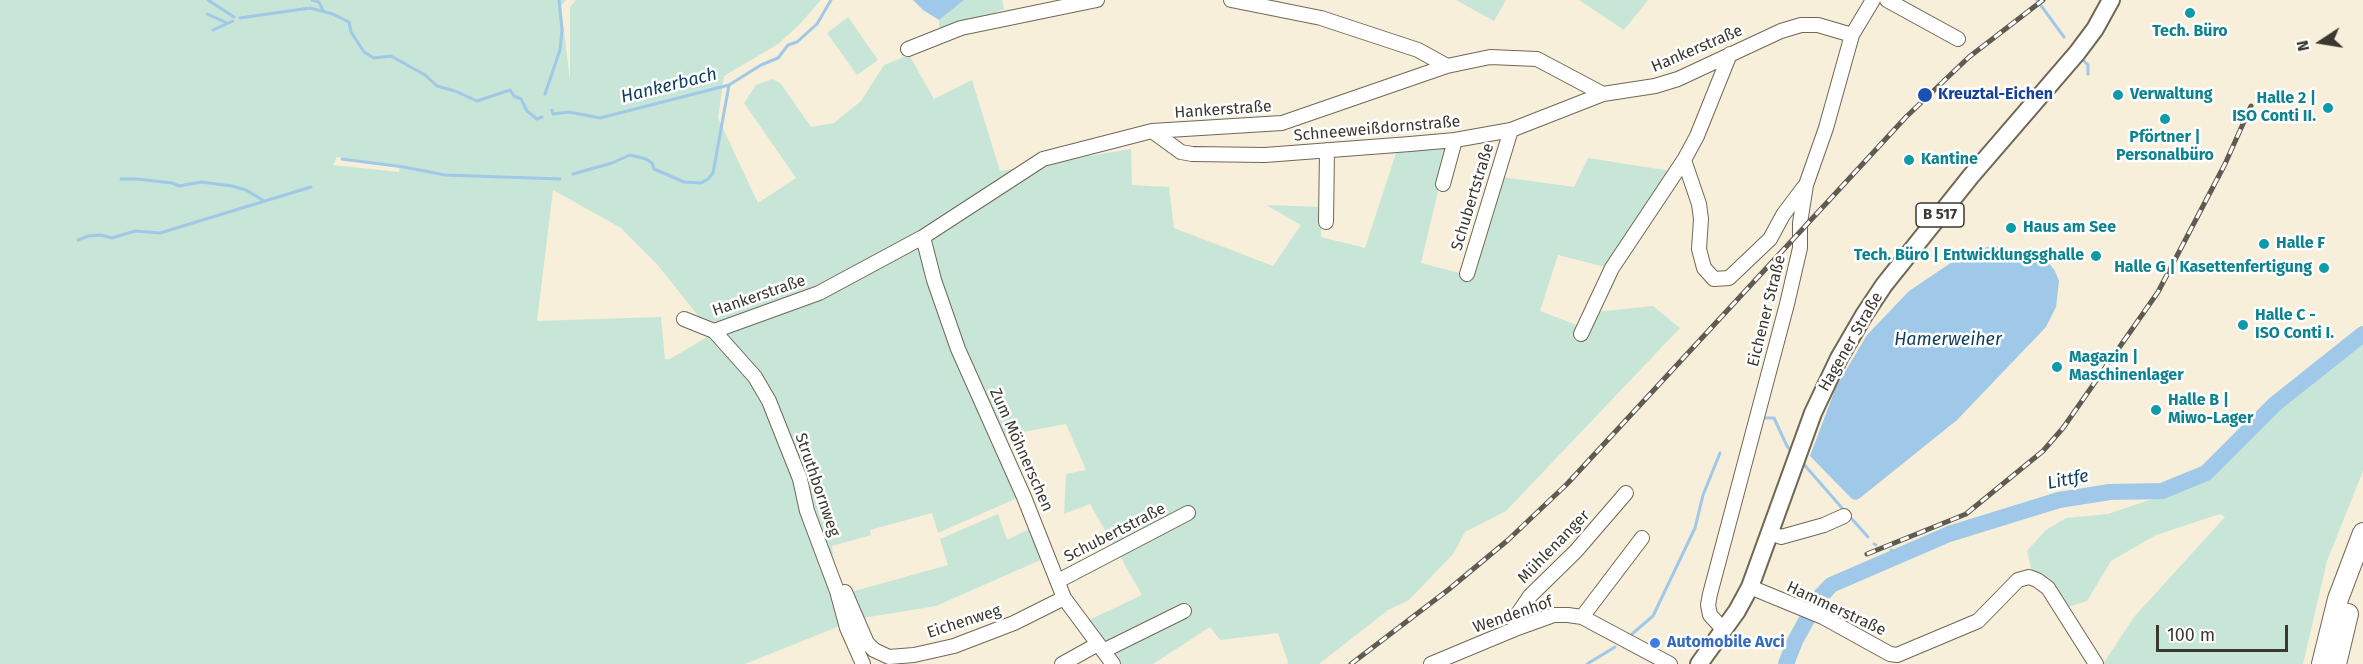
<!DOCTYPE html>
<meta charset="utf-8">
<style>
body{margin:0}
#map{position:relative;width:2363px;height:664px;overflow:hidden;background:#f7efda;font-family:"Fira Sans",sans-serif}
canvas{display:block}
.north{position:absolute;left:2291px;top:12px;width:60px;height:60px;-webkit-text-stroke:4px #fff;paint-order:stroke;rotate:258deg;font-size:16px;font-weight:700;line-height:24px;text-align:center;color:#3b3830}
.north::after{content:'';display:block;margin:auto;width:21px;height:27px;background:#3b3830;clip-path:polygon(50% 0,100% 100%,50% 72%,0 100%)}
.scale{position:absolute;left:2156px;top:625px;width:132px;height:27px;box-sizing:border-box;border:3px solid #3b3830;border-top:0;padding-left:8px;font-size:18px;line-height:21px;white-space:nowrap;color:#3b3830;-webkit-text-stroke:4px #fff;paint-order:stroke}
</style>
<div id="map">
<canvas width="2363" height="664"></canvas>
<div class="north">N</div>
<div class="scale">100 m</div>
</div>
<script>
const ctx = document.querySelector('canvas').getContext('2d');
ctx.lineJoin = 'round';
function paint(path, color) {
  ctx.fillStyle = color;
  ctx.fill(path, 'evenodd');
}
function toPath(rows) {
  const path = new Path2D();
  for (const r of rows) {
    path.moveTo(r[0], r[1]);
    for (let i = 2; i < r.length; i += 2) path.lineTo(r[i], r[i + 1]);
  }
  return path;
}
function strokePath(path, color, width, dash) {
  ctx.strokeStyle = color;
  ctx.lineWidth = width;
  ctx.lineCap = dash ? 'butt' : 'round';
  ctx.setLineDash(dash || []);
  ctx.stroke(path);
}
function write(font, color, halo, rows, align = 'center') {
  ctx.font = font + ' "Fira Sans",sans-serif';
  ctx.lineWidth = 5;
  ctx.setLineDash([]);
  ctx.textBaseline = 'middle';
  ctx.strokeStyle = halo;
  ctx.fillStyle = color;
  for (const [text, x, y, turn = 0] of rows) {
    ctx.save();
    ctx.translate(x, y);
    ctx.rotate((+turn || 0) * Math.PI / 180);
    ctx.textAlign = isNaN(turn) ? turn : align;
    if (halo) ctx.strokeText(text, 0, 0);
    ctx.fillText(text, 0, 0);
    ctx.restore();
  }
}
paint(toPath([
 [0,0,566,0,561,6,570,80,570,7,576,0,821,0,799,25,778,44,724,76,718,118,758,203,796,178,744,103,756,85,773,79,781,84,811,127,834,123,861,101,884,65,909,55,934,99,972,80,1000,171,1131,149,1132,185,1169,187,1174,228,1273,266,1301,225,1266,205,1322,207,1321,237,1365,248,1397,150,1449,145,1421,263,1471,276,1502,177,1574,187,1588,158,1671,171,1605,267,1558,255,1540,311,1587,329,1595,312,1653,306,1680,328,1506,511,1465,532,1453,554,1409,600,1388,610,1319,664,1287,664,1288,662,1278,633,1220,640,1210,627,1153,664,1121,664,1087,621,1142,595,1090,504,1064,514,1066,474,1086,470,1066,424,1001,436,962,348,920,234,816,288,715,326,700,318,656,263,621,228,553,190,537,321,661,317,665,359,670,359,707,337,721,332,919,244,1017,498,938,533,932,513,870,530,871,535,832,546,840,626,745,664,0,664],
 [337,157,400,166,399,172,333,165],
 [964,0,1002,0,1004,9,939,34,939,20],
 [1456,0,1506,0,1494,21],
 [1579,0,1648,0,1624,30],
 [848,17,878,60,857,75,827,33],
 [2363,338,2363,471,2327,561,2303,664,2103,664,2134,617,2225,517,2220,514,2156,535,2111,561,2087,601,2065,608,2032,571,2027,551,2046,530,2066,518,2108,514,2179,490,2249,421,2349,351],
 [998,514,1007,540,1031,528,1045,558,936,606,863,618,851,592,948,565,940,539]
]), '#c7e6d7');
paint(toPath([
 [913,0,964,0,939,20,923,10],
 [1995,246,2030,253,2048,262,2055,271,2059,281,2056,307,2046,327,1957,420,1860,498,1856,500,1852,499,1810,456,1836,387,1867,335,1909,291,1970,250]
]), '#a0c8e8');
strokePath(toPath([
 [208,0,234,17],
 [312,0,319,2,323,11],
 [2037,0,2064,37],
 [207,14,227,23],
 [240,18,310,8,333,14,349,22,351,32,364,52,374,58,391,56,425,75,437,86,455,91,477,101,510,90,514,96,521,99,527,111,537,119,542,117],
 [213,30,233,21],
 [2084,61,2088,65,2088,74],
 [545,94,560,50,562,30,559,0],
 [552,110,553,114,569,112,600,118,729,85,761,65,778,58,788,45,797,42,817,24,831,0],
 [342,159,404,167,445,175,560,179],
 [573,174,612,163,630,155,646,159,652,163,654,169,684,182,701,183,708,179,713,173,729,85],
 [121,179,137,179,172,183,179,186,201,182,232,186,246,190,264,201],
 [78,240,88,236,101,235,112,238,135,231,160,233,311,187],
 [1766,418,1774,418,1787,446,1792,452],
 [1801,461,1842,508],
 [1852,519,1868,537],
 [1874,544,1876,545],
 [1891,550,1903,554],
 [1632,634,1653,616,1695,528,1703,495,1720,453],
 [1587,664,1615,647]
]), '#a0c8e8', 3);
strokePath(toPath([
 [1786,664,1795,641,1818,599,1831,585,1949,534,2059,500,2110,492,2162,491,2206,473,2275,404,2363,334]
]), '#a0c8e8', 16);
const minor = toPath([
 [1231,0,1321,18,1418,50,1447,66],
 [1887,0,1958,39],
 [908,49,961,28,1097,0],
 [1730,54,1697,136,1684,160,1699,204,1701,219,1699,249,1704,268,1714,279,1729,278,1770,239,1783,215,1804,187],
 [1152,131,1181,152,1192,154,1265,155,1410,144,1455,140,1511,130,1603,94],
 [1443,184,1455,140],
 [1326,222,1327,150],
 [923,237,934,280,958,349,1024,497,1064,598,1113,664],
 [1467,274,1511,130],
 [684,319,714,331,819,293,923,237,1043,159,1152,131,1282,123,1447,66,1490,57,1537,59,1603,94,1655,86,1678,79,1781,31,1801,25,1818,25,1852,35],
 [714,331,755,377,769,401,800,479,807,511,837,591,847,628,863,664],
 [1581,334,1612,268,1684,160],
 [1770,533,1781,537,1824,525,1844,516],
 [1058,581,1188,513],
 [1750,587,1823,617,1890,654,1897,655,1978,621,2018,580,2029,577,2037,580,2048,588,2096,664],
 [845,592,867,643,874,650,889,657,914,655,954,646,1014,623,1064,598],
 [1582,617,1642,538],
 [1515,629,1515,618,1530,596,1576,551,1626,493],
 [1723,629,1710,615,1708,605,1710,594,1787,304,1800,248,1800,223,1806,185,1826,128,1852,35,1873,0],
 [1103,651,1184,611],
 [1062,664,1098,644],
 [1431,664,1515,629,1554,615,1568,615,1582,617,1670,664]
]);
const major = toPath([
 [1699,664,1737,611,1750,587,1813,413,1839,358,1864,315,1884,285,1971,176,2077,53,2095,29,2111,0]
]);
const highway = toPath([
 [2322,664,2338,599,2363,533],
 [2336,664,2348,614]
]);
strokePath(minor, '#6f6856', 16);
strokePath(major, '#6f6856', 20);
strokePath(highway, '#6f6856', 22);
strokePath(minor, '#fff', 14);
strokePath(major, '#fff', 16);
strokePath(highway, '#fff', 20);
const rail = toPath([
 [1867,554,1966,514,2043,451,2063,428,2158,292,2225,164,2251,106],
 [1351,664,1448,590,1508,540,1567,484,1906,117,1969,57,2043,0]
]);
strokePath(rail, '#5f5b50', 5);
strokePath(rail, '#fff', 3, [9]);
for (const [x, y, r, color] of [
 [2190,13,6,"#0f9aa8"],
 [1925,95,8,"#1a4fb4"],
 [2118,95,6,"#0f9aa8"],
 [2328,108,6,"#0f9aa8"],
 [2165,119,6,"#0f9aa8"],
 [1909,160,6,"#0f9aa8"],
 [2011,228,6,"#0f9aa8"],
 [2264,244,6,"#0f9aa8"],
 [2096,256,6,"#0f9aa8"],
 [2324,268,6,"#0f9aa8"],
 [2243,325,6,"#0f9aa8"],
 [2057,367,6,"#0f9aa8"],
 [2156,410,6,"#0f9aa8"],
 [1655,643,6,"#3f7fe0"]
]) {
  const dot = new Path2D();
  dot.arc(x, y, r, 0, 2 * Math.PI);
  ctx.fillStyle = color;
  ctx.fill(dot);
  strokePath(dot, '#fff', 2);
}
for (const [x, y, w] of [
 [1940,215,48]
]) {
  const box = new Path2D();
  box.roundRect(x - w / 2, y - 12, w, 24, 4.5);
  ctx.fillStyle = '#fff';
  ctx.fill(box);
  strokePath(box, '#3b3830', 1.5);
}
write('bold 15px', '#3b3830', null, [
 ["B 517",1940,215]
]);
write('bold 16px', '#0d838f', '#fff', [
 ["Tech. Büro",2190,32,"center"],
 ["Verwaltung",2130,95],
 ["Halle 2 |",2316,99,"right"],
 ["ISO Conti II.",2316,117,"right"],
 ["Pförtner |",2165,138,"center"],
 ["Personalbüro",2165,156,"center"],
 ["Kantine",1921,160],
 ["Haus am See",2023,228],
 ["Halle F",2276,244],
 ["Tech. Büro | Entwicklungsghalle",2084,256,"right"],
 ["Halle G | Kasettenfertigung",2312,268,"right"],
 ["Halle C -",2255,316],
 ["ISO Conti I.",2255,334],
 ["Magazin |",2069,358],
 ["Maschinenlager",2069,376],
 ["Halle B |",2168,401],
 ["Miwo-Lager",2168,419]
], 'left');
write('16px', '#3b3830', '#fff', [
 ["Hankerstraße",1697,49,-23],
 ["Hankerstraße",1223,110,-4],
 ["Schneeweißdornstraße",1377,129,-5],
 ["Schubertstraße",1473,197,-73],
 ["Hankerstraße",759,296,-19],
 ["Eichener Straße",1767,311,-76],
 ["Hagener Straße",1851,342,-60],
 ["Zum Möhnerschen",1021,450,66],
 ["Struthbornweg",817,485,71],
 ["Schubertstraße",1115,533,-27],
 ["Mühlenanger",1554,547,-46],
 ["Hammerstraße",1836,609,25],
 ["Wendenhof",1513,615,-19],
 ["Eichenweg",964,622,-18]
]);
write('bold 16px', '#164399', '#fff', [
 ["Kreuztal-Eichen",1938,95]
], 'left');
write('bold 16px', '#366cbe', '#fff', [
 ["Automobile Avci",1667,643]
], 'left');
write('italic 18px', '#0d3d5c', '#fff', [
 ["Hankerbach",669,86,-14],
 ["Hamerweiher",1948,340],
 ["Littfe",2068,480,-11]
]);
</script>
